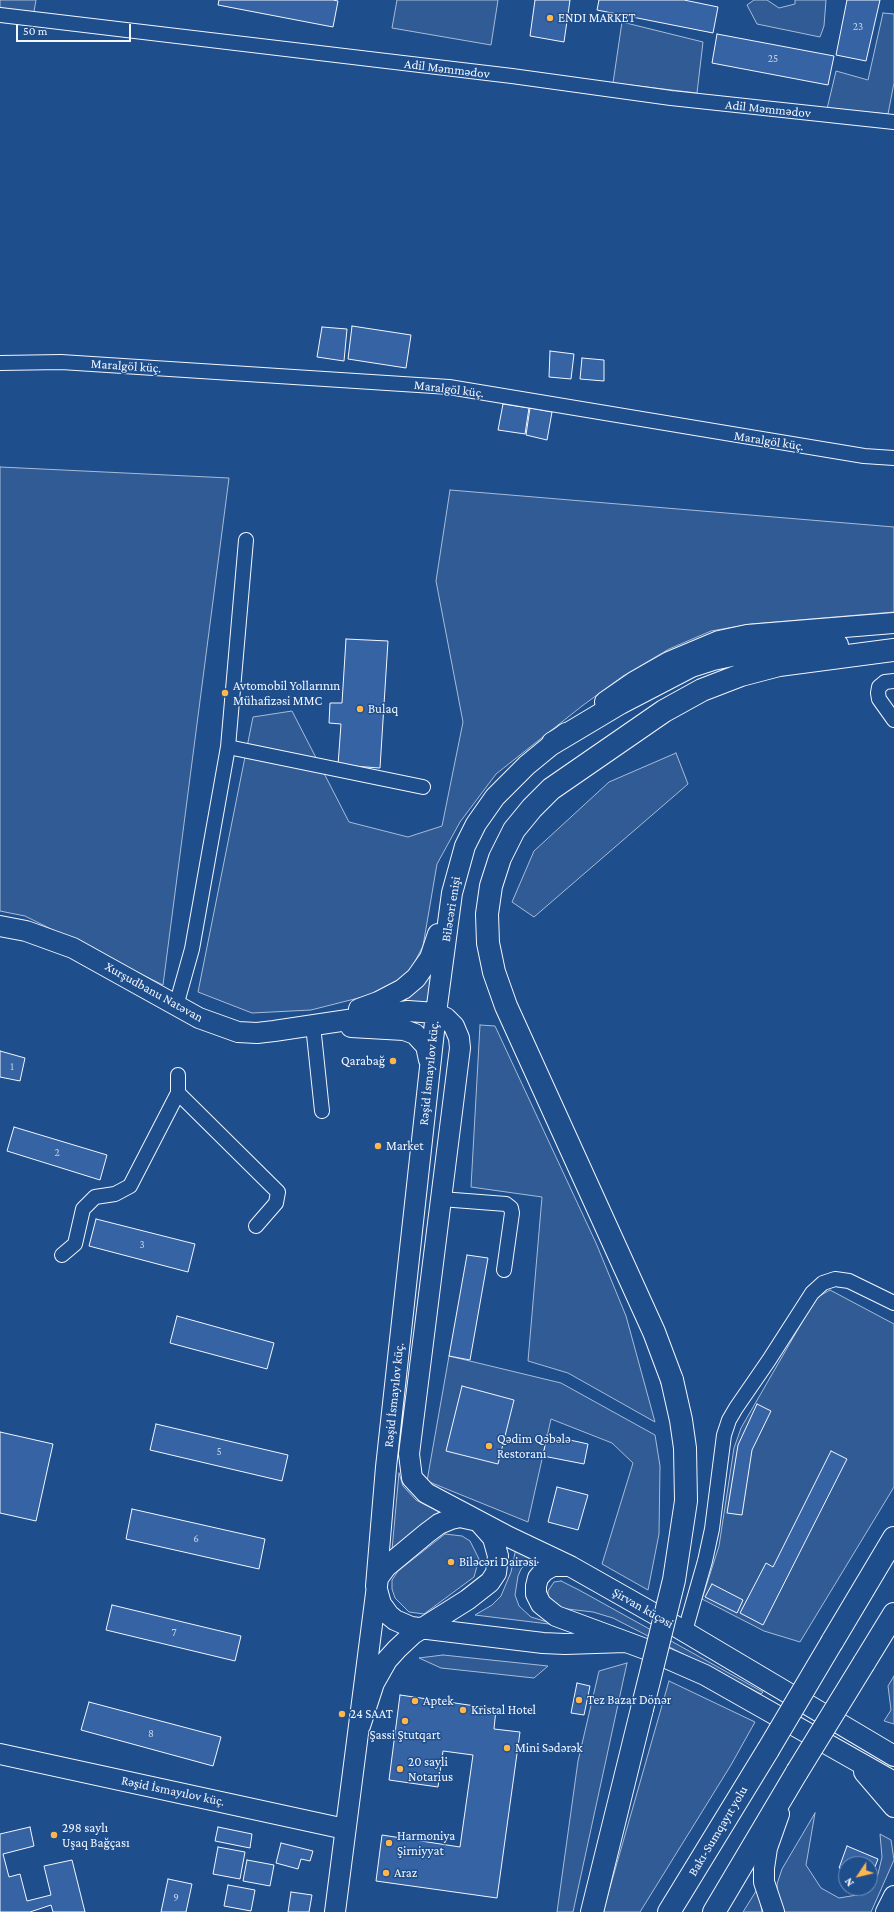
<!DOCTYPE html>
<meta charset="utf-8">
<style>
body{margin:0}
#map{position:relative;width:894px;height:1912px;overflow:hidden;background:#1f4e8c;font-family:"Crimson Pro",serif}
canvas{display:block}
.north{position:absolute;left:838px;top:1856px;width:40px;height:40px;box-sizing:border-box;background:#1f4e8c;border:1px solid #7391ba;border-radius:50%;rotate:235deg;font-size:11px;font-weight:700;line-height:16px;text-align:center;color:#f2f6ff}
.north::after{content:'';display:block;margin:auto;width:14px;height:18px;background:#ffb74d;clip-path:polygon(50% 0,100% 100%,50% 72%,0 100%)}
.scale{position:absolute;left:16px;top:24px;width:115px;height:18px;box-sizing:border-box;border:2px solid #f2f6ff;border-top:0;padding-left:5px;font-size:12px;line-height:14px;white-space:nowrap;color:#f2f6ff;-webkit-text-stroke:3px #1f4e8c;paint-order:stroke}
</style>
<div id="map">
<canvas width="894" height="1912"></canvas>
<div class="north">N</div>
<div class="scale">50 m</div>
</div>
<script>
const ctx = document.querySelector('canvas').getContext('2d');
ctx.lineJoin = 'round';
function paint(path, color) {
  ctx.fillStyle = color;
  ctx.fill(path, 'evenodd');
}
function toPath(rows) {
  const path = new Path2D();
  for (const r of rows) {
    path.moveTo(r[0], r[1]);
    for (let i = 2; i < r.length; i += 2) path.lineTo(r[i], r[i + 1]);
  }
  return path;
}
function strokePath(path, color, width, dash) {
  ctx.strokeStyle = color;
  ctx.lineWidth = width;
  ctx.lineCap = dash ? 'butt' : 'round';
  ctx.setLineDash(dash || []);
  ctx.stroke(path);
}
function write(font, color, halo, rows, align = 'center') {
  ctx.font = font + ' "Crimson Pro",serif';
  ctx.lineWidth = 3;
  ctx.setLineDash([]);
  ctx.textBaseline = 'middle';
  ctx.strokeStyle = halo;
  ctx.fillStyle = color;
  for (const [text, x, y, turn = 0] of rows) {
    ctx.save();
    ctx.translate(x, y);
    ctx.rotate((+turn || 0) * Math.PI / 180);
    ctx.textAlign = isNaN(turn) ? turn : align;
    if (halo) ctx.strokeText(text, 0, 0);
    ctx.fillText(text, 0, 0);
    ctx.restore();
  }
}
const built = toPath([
 [0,0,36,0,32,23,0,18,0,0],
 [397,0,498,0,491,45,392,28,397,0],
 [754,0,767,0,779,8,795,4,795,0,826,0,824,26,820,37,757,24,747,5,754,0],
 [883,13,894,14,894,83,888,114,827,109,836,71,868,80,883,13],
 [622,22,703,42,697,93,613,83,622,22],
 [0,467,229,478,163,985,25,916,0,911,0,467],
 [450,490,894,527,894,612,751,624,711,631,669,649,623,676,582,706,496,774,460,822,437,864,423,946,410,971,386,991,311,1010,252,1013,198,992,253,717,292,711,349,822,408,837,442,826,463,722,436,581,450,490],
 [676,753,688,784,534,917,512,902,534,851,609,782,676,753],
 [436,963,430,1002,385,1006,436,963],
 [480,1025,495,1026,596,1243,626,1316,655,1422,568,1373,528,1361,542,1197,471,1187,480,1025],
 [830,1290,894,1324,894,1487,800,1642,764,1631,702,1599,719,1546,734,1448,741,1428,816,1298,830,1290],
 [449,1356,561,1383,655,1435,660,1466,659,1534,648,1590,602,1564,633,1463,612,1443,551,1419,528,1522,427,1481,449,1356],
 [399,1473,403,1486,416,1500,445,1515,392,1550,399,1473],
 [445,1534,462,1536,470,1541,479,1559,474,1577,424,1614,409,1612,395,1598,392,1589,392,1580,398,1571,445,1534],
 [516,1548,532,1557,521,1569,518,1576,515,1595,519,1606,531,1617,557,1625,475,1615,492,1605,501,1596,511,1572,516,1548],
 [561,1581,579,1590,763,1692,761,1694,613,1618,593,1612,559,1608,548,1600,548,1591,554,1582,561,1581],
 [443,1655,548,1666,534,1678,441,1668,419,1658,443,1655],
 [627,1663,573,1912,557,1912,578,1761,599,1671,627,1663],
 [894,1676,894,1724,884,1721,891,1710,888,1686,894,1676],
 [669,1681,755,1722,731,1765,640,1912,603,1912,669,1681],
 [815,1813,806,1865,821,1888,839,1898,857,1895,870,1888,878,1874,882,1857,880,1834,891,1840,894,1860,871,1912,781,1912,778,1900,777,1884,782,1869,815,1813],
 [758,1888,762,1912,743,1912,758,1888]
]);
paint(built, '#305b95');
strokePath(built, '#a8bbd7', 1);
const building = toPath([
 [219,0,333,0,338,1,333,27,218,5,219,0],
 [535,0,570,0,564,42,530,36,535,0],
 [599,0,684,0,718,7,713,33,597,10,599,0],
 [847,0,880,0,866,61,836,55,847,0],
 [717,34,834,56,828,85,712,63,717,34],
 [352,326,411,335,406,368,348,359,352,326],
 [322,327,347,329,344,361,317,357,322,327],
 [550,351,574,354,571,379,549,377,550,351],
 [582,358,604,360,604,381,580,379,582,358],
 [503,404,529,408,525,434,498,430,503,404],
 [530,408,552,412,547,440,526,435,530,408],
 [346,639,388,641,380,768,338,765,341,724,329,723,330,703,342,703,346,639],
 [0,1051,25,1058,20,1081,0,1077,0,1051],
 [14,1127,107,1155,100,1180,7,1151,14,1127],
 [96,1219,195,1244,188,1272,89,1246,96,1219],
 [467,1255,488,1258,470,1360,449,1356,467,1255],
 [177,1316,274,1343,267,1369,170,1343,177,1316],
 [462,1386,514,1400,498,1464,446,1451,462,1386],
 [757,1404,771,1411,752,1450,742,1515,727,1513,738,1445,757,1404],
 [156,1424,288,1455,282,1481,150,1450,156,1424],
 [0,1432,53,1444,36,1521,0,1513,0,1432],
 [547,1435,588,1444,584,1464,543,1456,547,1435],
 [831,1451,847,1459,763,1625,740,1613,766,1563,773,1567,831,1451],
 [557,1487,588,1495,578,1530,548,1522,557,1487],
 [132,1509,265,1539,259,1569,126,1539,132,1509],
 [712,1584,743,1600,737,1613,705,1597,712,1584],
 [112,1605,241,1636,235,1661,106,1630,112,1605],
 [577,1683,590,1686,584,1715,571,1713,577,1683],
 [400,1695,496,1709,494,1729,520,1732,497,1898,376,1881,382,1835,460,1847,473,1755,443,1751,438,1787,389,1780,400,1695],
 [89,1702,221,1737,213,1766,81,1730,89,1702],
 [30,1827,34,1846,3,1854,9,1877,20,1874,27,1901,51,1895,44,1866,72,1860,85,1912,53,1912,51,1905,30,1912,0,1912,0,1834,30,1827],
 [218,1827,252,1834,250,1848,215,1841,218,1827],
 [281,1843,313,1851,310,1861,301,1859,298,1869,276,1863,281,1843],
 [847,1846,878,1859,870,1880,870,1864,846,1864,846,1870,839,1868,847,1846],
 [218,1847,245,1852,240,1879,213,1874,218,1847],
 [247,1860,274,1865,270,1886,243,1881,247,1860],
 [168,1879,192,1884,186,1912,161,1912,168,1879],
 [228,1885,255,1890,251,1911,224,1906,228,1885],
 [291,1892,312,1895,309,1912,288,1912,291,1892]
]);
paint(building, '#3563a3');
strokePath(building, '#f2f6ff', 1);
const street = toPath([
 [0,15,512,76,671,98,894,122],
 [0,363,61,362,449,387,864,456,894,458],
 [894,681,885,682,879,687,878,693,879,699,894,720],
 [228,747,423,787],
 [176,1006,192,949,228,747,246,540],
 [313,1025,322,1111],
 [178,1075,178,1093,278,1192,276,1203,256,1226],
 [441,1199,506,1204,511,1208,512,1213,504,1270],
 [62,1255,75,1244,83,1209,95,1197,115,1194,130,1186,178,1093],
 [685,1631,705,1561,712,1529,724,1435,729,1420,736,1408,769,1360,812,1293,823,1283,835,1279,849,1281,894,1303]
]);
const secondary = toPath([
 [605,702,634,682,669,662,719,641,747,635,894,623],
 [566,733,527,765,495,797,476,824,465,846,452,893,436,1013,386,1467,376,1586,381,1604,389,1615,395,1620,411,1627,543,1643,565,1644,626,1642],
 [0,926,26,931,73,948,199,1018,238,1032,257,1033,274,1031,408,1011,436,1013,446,1018,454,1026,459,1038,460,1048,409,1454,412,1478,426,1493,509,1537,570,1566,660,1617,894,1756],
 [359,1009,378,1002,403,989,416,978,430,958,438,934],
 [351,1027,404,1030,415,1034,426,1046,429,1060],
 [570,1566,553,1566,544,1571,538,1578,536,1586,536,1594,541,1604,556,1616,648,1650,705,1675,894,1782],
 [0,1754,345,1829],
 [864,1772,894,1807],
 [335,1912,378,1578,386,1567,427,1533,439,1524,451,1519,460,1517,478,1521,493,1538,498,1556,496,1573,490,1582,467,1600,413,1634,397,1649,387,1660,374,1683,360,1726],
 [774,1912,764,1882,764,1868,767,1848,779,1814],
 [886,1912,894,1896]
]);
const highway = toPath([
 [553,743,620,703,691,666,713,659,755,650,784,647,837,645],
 [672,1380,654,1332,506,1006,494,972,488,943,487,914,491,886,500,858,514,830,532,808,551,789,664,711,702,690,741,675,779,665,894,650],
 [832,1642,894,1538],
 [864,1663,894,1614],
 [592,1912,642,1709],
 [669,1912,768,1750],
 [714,1912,797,1772]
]);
strokePath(street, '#f2f6ff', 16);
strokePath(secondary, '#f2f6ff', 22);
strokePath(highway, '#f2f6ff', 24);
strokePath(street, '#1f4e8c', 14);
strokePath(secondary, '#1f4e8c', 20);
strokePath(highway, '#1f4e8c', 22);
const highwayBridge = toPath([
 [642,1709,674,1580,686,1501,685,1448,681,1420,672,1380],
 [768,1750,832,1642],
 [797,1772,864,1663]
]);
strokePath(highwayBridge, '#f2f6ff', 24, []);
strokePath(highwayBridge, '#1f4e8c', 22);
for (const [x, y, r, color] of [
 [550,18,4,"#ffb74d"],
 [225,693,4,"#ffb74d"],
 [360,709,4,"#ffb74d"],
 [393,1061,4,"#ffb74d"],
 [378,1146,4,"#ffb74d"],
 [489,1446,4,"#ffb74d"],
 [451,1562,4,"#ffb74d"],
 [579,1700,4,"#ffb74d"],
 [415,1701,4,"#ffb74d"],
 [463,1710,4,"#ffb74d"],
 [342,1714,4,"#ffb74d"],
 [405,1721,4,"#ffb74d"],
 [507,1748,4,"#ffb74d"],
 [400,1769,4,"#ffb74d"],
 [54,1835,4,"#ffb74d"],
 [389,1843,4,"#ffb74d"],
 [386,1873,4,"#ffb74d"]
]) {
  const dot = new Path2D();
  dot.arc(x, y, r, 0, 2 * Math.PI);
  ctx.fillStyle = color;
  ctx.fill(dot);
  strokePath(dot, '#1f4e8c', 1.5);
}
write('11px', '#c3d1e8', null, [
 ["23",858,27],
 ["25",773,59],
 ["1",12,1067],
 ["2",57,1153],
 ["3",142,1245],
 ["5",219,1452],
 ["6",196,1539],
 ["7",174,1633],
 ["8",151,1734],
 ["9",176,1898]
]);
write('13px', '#f2f6ff', '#1f4e8c', [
 ["ENDI MARKET",558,18],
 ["Avtomobil Yollarının",233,686],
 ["Mühafizəsi MMC",233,701],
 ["Bulaq",368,709],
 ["Qarabağ",385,1061,"right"],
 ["Market",386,1146],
 ["Qədim Qəbələ",497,1439],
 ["Restoranı",497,1454],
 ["Biləcəri Dairəsi",459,1562],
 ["Tez Bazar Dönər",587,1700],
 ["Aptek",423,1701],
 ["Kristal Hotel",471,1710],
 ["24 SAAT",350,1714],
 ["Şassi Ştutqart",405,1735,"center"],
 ["Mini Sədərək",515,1748],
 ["20 sayli",408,1762],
 ["Notarius",408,1777],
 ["298 saylı",62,1828],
 ["Uşaq Bağçası",62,1843],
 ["Harmoniya",397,1836],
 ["Şirniyyat",397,1851],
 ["Araz",394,1873]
], 'left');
write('13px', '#f2f6ff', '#1f4e8c', [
 ["Adil Məmmədov",447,69,7],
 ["Adil Məmmədov",768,109,6],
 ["Maralgöl küç.",126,366,4],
 ["Maralgöl küç.",449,389,7],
 ["Maralgöl küç.",769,441,9],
 ["Biləcəri enişi",451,909,-81],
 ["Xurşudbanu Natəvan",154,992,29],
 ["Rəşid İsmayılov küç.",429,1073,-84],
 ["Rəşid İsmayılov küç.",394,1395,-84],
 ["Şirvan küçəsi",643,1608,30],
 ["Rəşid İsmayılov küç.",173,1791,12],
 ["Bakı-Sumqayıt yolu",718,1831,-59]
]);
</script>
